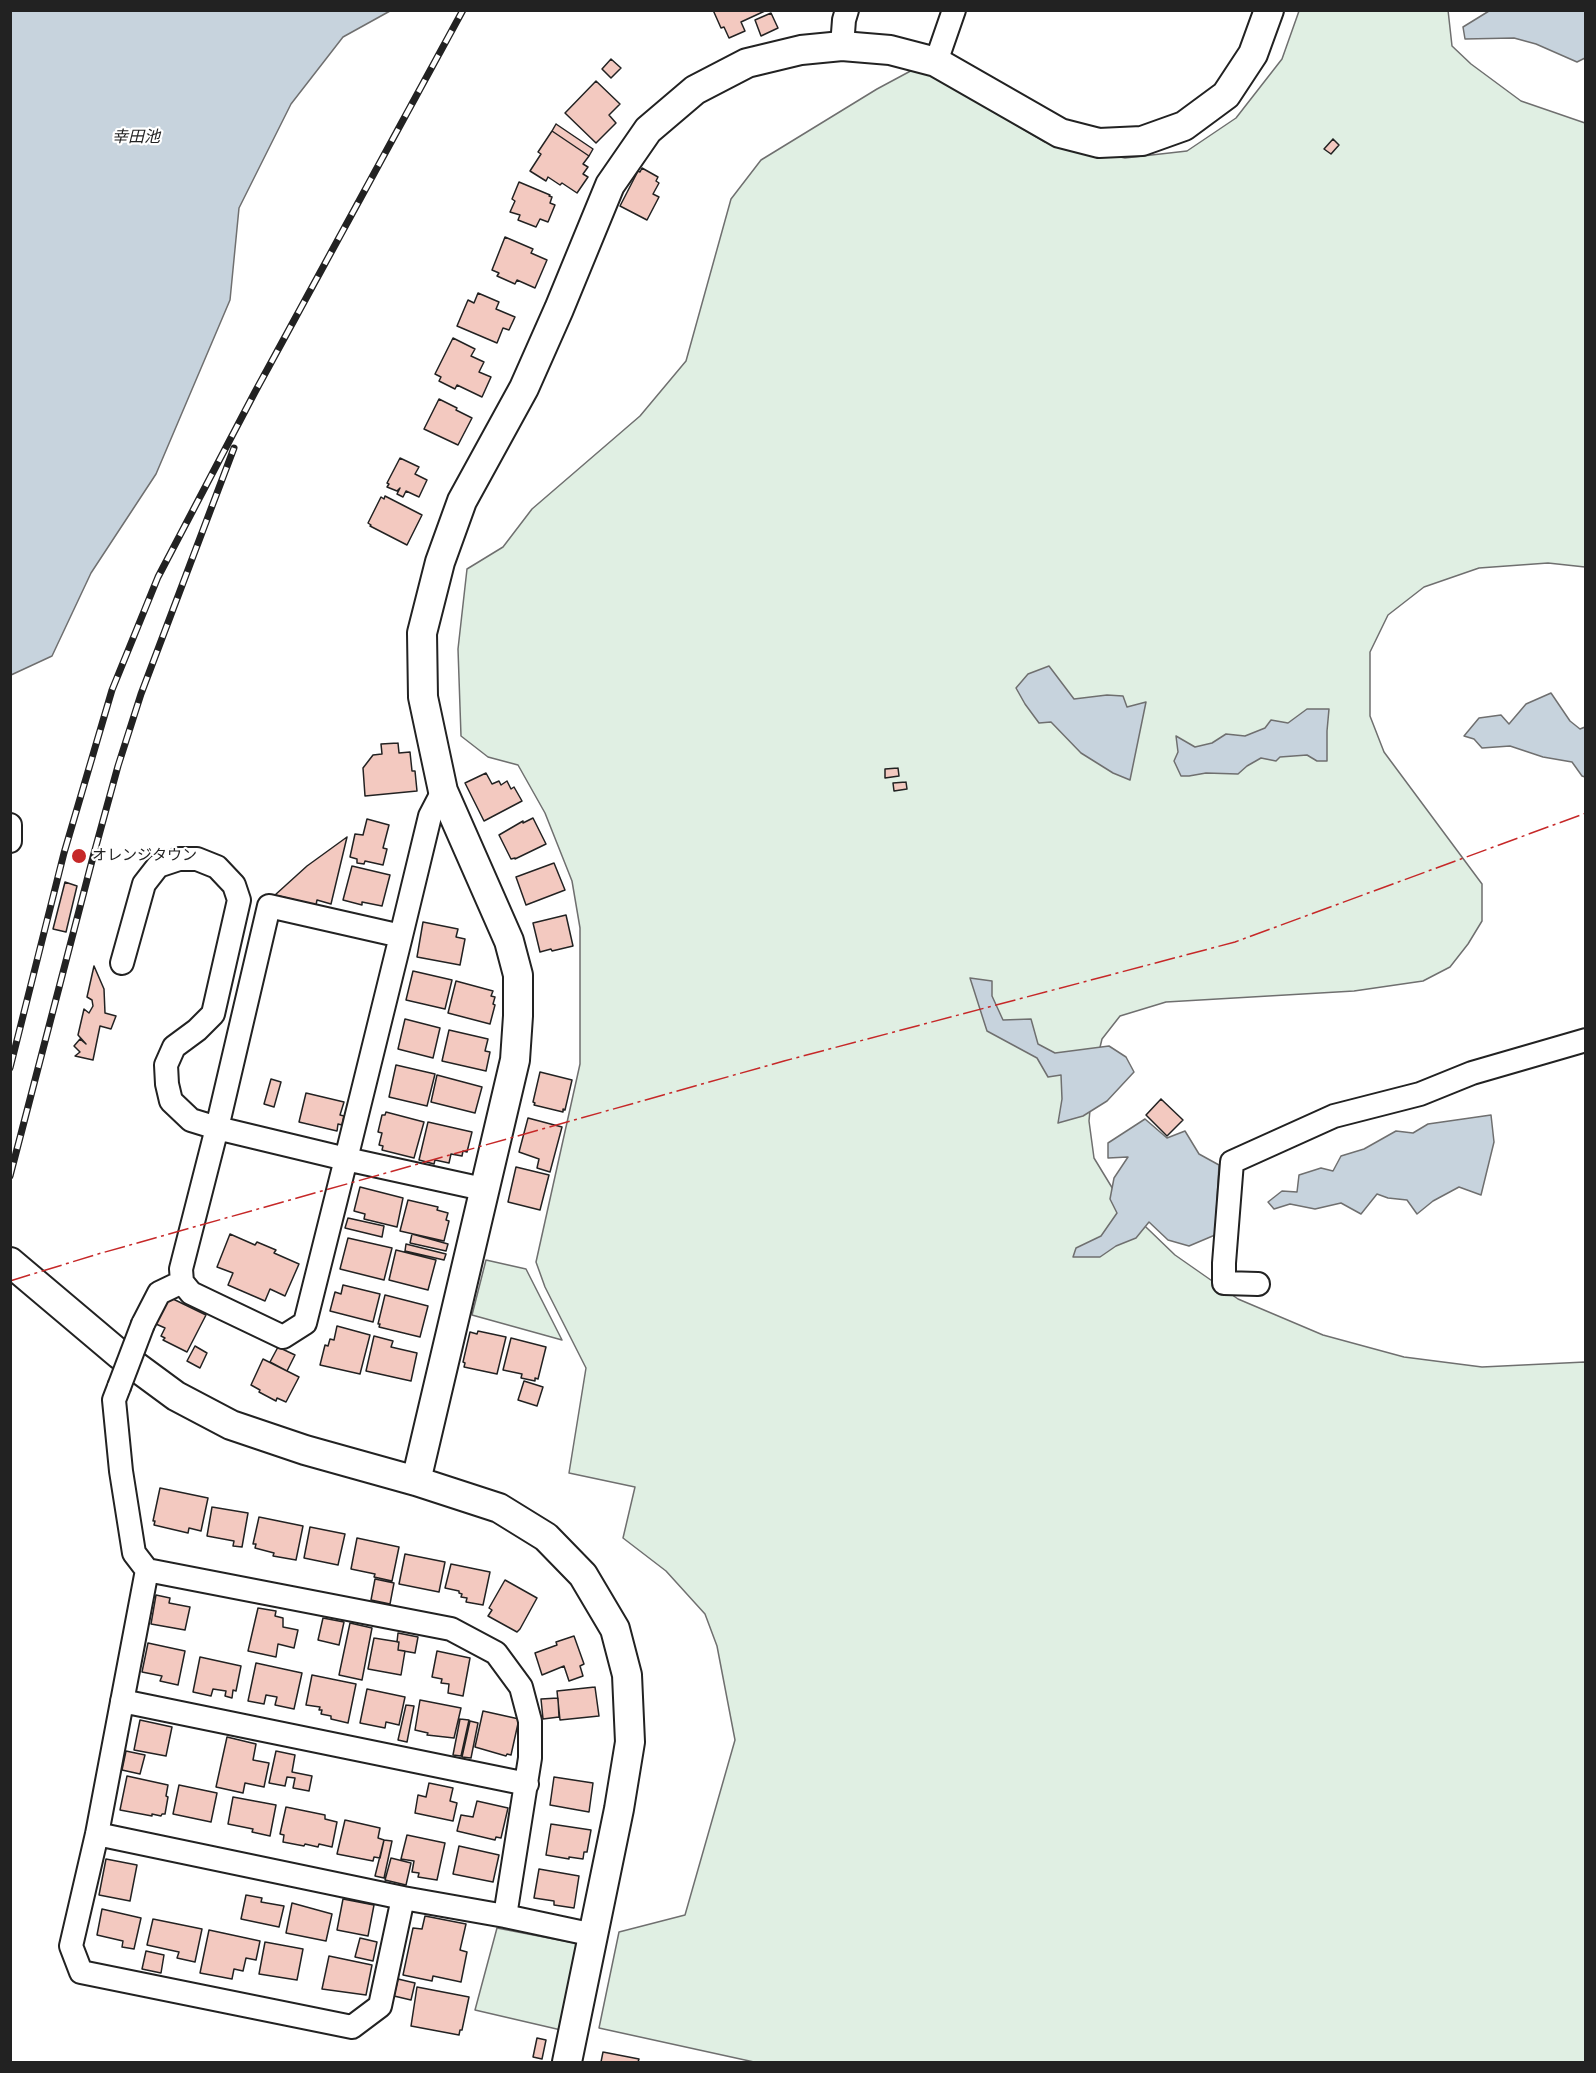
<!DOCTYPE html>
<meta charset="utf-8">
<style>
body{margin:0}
#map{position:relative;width:1596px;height:2073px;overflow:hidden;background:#fff;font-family:Manrope,sans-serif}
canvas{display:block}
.frame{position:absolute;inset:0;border:12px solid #222;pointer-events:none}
</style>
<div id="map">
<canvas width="1596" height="2073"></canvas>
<div class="frame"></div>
</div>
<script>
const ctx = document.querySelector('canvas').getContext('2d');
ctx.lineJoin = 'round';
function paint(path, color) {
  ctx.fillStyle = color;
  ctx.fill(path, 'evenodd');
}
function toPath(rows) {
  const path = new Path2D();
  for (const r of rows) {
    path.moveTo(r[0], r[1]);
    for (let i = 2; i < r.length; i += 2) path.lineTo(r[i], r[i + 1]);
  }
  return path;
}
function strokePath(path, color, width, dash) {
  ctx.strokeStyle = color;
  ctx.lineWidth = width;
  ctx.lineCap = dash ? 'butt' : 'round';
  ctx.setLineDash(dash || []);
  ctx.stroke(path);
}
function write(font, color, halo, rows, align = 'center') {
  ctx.font = font + ' Manrope,"Noto Sans JP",sans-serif';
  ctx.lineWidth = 4.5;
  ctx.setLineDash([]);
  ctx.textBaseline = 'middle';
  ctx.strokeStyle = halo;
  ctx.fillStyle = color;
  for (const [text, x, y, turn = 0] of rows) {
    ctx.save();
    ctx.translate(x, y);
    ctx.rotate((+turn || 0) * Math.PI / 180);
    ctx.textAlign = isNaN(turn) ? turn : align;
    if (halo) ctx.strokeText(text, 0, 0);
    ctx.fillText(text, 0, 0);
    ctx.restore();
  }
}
const green = toPath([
 [1448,10,1452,46,1471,64,1521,101,1585,123,1585,567,1548,563,1479,568,1424,587,1388,615,1370,652,1370,716,1384,752,1482,884,1482,921,1468,944,1450,967,1423,981,1354,991,1166,1002,1120,1016,1102,1039,1093,1076,1089,1121,1094,1158,1122,1204,1175,1255,1238,1299,1323,1335,1404,1357,1482,1367,1585,1362,1585,2062,754,2062,599,2028,619,1932,685,1915,735,1740,717,1646,705,1614,666,1571,623,1538,635,1487,569,1473,586,1368,545,1287,536,1262,580,1064,580,928,572,881,545,813,518,765,488,757,461,736,458,649,467,569,503,547,532,509,640,416,686,361,731,199,761,160,877,89,918,67,1045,142,1125,158,1187,151,1236,118,1282,59,1299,11,1448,10],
 [486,1260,526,1269,562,1340,472,1315,486,1260],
 [497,1928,580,1944,561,2030,475,2010,497,1928]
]);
paint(green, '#e0efe3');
strokePath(green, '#6f6f6f', 1.5);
const water = toPath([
 [11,10,390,11,343,37,291,104,239,208,230,300,156,474,91,573,52,656,11,675,11,10],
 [1489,11,1585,11,1585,58,1577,62,1536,44,1514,38,1465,39,1463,27,1489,11],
 [1049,666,1074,699,1107,695,1123,696,1127,707,1146,702,1130,780,1113,773,1081,753,1051,722,1039,723,1025,704,1016,688,1028,674,1049,666],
 [1551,693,1570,721,1580,729,1585,727,1585,777,1582,776,1572,762,1543,757,1510,746,1482,748,1474,739,1464,736,1479,718,1501,715,1509,724,1526,704,1551,693],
 [1307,709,1329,709,1327,731,1327,761,1317,761,1307,755,1280,757,1276,761,1261,758,1247,766,1238,774,1206,773,1189,776,1181,776,1174,761,1178,752,1176,736,1195,747,1212,743,1226,734,1245,736,1265,728,1271,720,1288,723,1307,709],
 [970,978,992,981,992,996,1003,1020,1031,1019,1038,1044,1055,1053,1109,1046,1126,1057,1134,1072,1107,1101,1083,1116,1058,1123,1062,1099,1061,1075,1048,1077,1037,1058,987,1031,970,978],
 [1491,1115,1494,1142,1481,1195,1459,1187,1433,1201,1417,1214,1407,1200,1388,1198,1377,1194,1361,1214,1341,1203,1315,1209,1290,1204,1274,1209,1268,1202,1282,1191,1297,1192,1299,1175,1321,1168,1333,1171,1341,1156,1364,1149,1396,1131,1413,1133,1428,1124,1491,1115],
 [1145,1119,1167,1138,1185,1131,1199,1154,1219,1165,1215,1235,1189,1246,1168,1240,1149,1222,1136,1238,1116,1246,1100,1257,1073,1257,1076,1248,1101,1236,1117,1213,1110,1199,1114,1178,1128,1157,1108,1158,1108,1143,1145,1119]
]);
paint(water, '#c7d3dd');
strokePath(water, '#6f6f6f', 1.5);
const building = toPath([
 [713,10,767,10,741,22,745,31,729,38,724,27,721,28,713,10],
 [771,13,778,28,761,36,755,20,771,13],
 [611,59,621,68,611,78,602,69,611,59],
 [596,81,620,104,609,115,616,123,596,143,565,113,596,81],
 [556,124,593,149,589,156,552,131,556,124],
 [552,131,589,156,583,164,588,167,583,174,588,177,577,193,562,183,560,185,548,177,546,181,530,171,541,154,538,152,552,131],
 [1333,139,1339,145,1331,154,1324,149,1333,139],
 [642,168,658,177,656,181,659,183,653,194,659,197,647,220,620,206,638,171,640,172,642,168],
 [519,182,550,195,549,196,552,197,550,203,555,205,548,222,540,219,536,227,518,220,520,215,510,212,515,201,512,199,519,182],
 [505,237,533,249,531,253,547,260,535,288,517,280,515,284,497,276,499,273,492,270,505,237],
 [478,293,499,302,496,309,515,317,509,330,503,328,497,343,457,326,468,300,474,303,478,293],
 [453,338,475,349,471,356,484,362,479,372,491,377,482,397,457,385,455,389,439,381,441,377,435,374,453,338],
 [439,399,457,408,456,410,472,418,458,445,424,429,439,399],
 [400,458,419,467,415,474,427,480,419,497,406,491,403,497,397,494,400,488,397,491,387,487,389,484,387,483,400,458],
 [385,496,422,515,407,545,370,526,371,525,368,523,381,497,384,499,385,496],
 [398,743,399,753,410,752,412,771,415,771,417,791,365,796,363,768,373,755,382,754,381,744,398,743],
 [898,768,899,776,885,778,885,769,898,768],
 [486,773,492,784,499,781,501,785,507,781,511,789,514,787,522,801,484,821,465,783,486,773],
 [906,782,907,789,894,791,893,783,906,782],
 [533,818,546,844,515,859,515,858,511,859,499,835,523,821,523,823,533,818],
 [367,819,389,825,383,848,387,849,383,865,365,861,364,864,357,863,357,859,350,857,355,834,363,835,367,819],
 [347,837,331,904,317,900,316,905,275,895,307,866,347,837],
 [554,863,565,890,526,905,516,877,554,863],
 [352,866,390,875,382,906,362,902,362,905,343,900,352,866],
 [65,882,77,886,66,932,53,929,65,882],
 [566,915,573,946,552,951,551,949,540,952,533,923,566,915],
 [423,922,458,929,456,937,465,939,460,965,417,957,423,922],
 [94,966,104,989,105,1013,116,1016,111,1029,100,1026,93,1060,75,1056,80,1052,74,1046,80,1039,86,1044,78,1035,84,1009,89,1013,93,1006,92,1000,87,997,94,966],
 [413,971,452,980,445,1009,406,1000,413,971],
 [456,981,493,991,491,996,495,997,493,1004,495,1005,490,1024,448,1013,456,981],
 [405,1019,440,1028,433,1058,398,1049,405,1019],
 [449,1030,488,1039,485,1051,490,1052,486,1071,442,1061,449,1030],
 [396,1065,435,1074,427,1106,389,1097,396,1065],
 [540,1072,572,1080,565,1110,563,1109,563,1112,534,1105,535,1103,533,1102,540,1072],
 [437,1075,482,1087,475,1113,431,1102,437,1075],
 [271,1079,281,1082,274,1107,264,1104,271,1079],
 [306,1093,344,1102,340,1115,344,1116,342,1125,338,1124,337,1131,299,1122,306,1093],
 [1161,1099,1183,1120,1167,1136,1146,1115,1161,1099],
 [386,1112,424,1122,414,1158,382,1150,383,1146,379,1145,382,1133,378,1132,382,1115,385,1115,386,1112],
 [528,1118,562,1127,550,1172,537,1168,539,1159,519,1152,528,1118],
 [428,1122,472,1132,467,1152,463,1151,462,1156,451,1154,449,1163,435,1160,434,1164,419,1160,428,1122],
 [516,1167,549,1175,540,1210,508,1202,516,1167],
 [360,1187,403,1198,397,1227,364,1219,365,1214,354,1211,360,1187],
 [408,1200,438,1207,437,1210,448,1213,446,1220,449,1221,444,1241,400,1231,408,1200],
 [348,1218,384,1226,382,1237,345,1228,348,1218],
 [230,1234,255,1245,257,1242,276,1250,274,1253,299,1264,285,1296,270,1289,265,1301,228,1285,233,1273,217,1267,230,1234],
 [412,1234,448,1244,446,1251,410,1243,412,1234],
 [348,1238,392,1248,384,1280,340,1269,348,1238],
 [406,1244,446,1254,444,1260,405,1251,406,1244],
 [396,1250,436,1260,428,1290,389,1280,396,1250],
 [343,1285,380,1294,373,1322,330,1311,335,1292,341,1294,343,1285],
 [385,1295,428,1306,420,1337,379,1327,380,1324,378,1324,385,1295],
 [169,1297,206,1315,187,1352,163,1340,165,1338,161,1336,165,1328,156,1324,169,1297],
 [337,1326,370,1335,360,1374,320,1365,325,1345,328,1346,330,1339,334,1340,337,1326],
 [478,1331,506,1337,497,1374,464,1367,465,1363,463,1362,470,1332,477,1334,478,1331],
 [374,1336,393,1341,391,1347,417,1353,411,1381,366,1371,374,1336],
 [511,1338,546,1347,538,1379,535,1378,535,1381,521,1378,522,1374,503,1370,511,1338],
 [195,1346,207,1353,200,1368,187,1361,195,1346],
 [278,1347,295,1355,287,1371,270,1362,278,1347],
 [263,1359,299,1377,286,1402,277,1398,276,1401,259,1392,260,1390,251,1385,263,1359],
 [524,1381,543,1387,537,1406,518,1400,524,1381],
 [160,1488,208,1498,201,1531,189,1528,188,1533,154,1525,155,1521,153,1521,160,1488],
 [212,1507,248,1513,242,1547,233,1546,234,1541,207,1536,212,1507],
 [259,1517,303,1526,296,1560,273,1556,274,1553,255,1548,256,1544,253,1544,259,1517],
 [310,1527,345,1534,338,1565,304,1558,310,1527],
 [357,1538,399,1547,392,1581,374,1577,375,1574,351,1569,357,1538],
 [405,1554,445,1562,439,1592,399,1584,405,1554],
 [451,1564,490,1572,483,1605,466,1602,467,1598,461,1597,462,1594,459,1593,459,1591,445,1588,451,1564],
 [375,1579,394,1583,390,1604,371,1600,375,1579],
 [505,1580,537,1598,520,1629,517,1632,488,1616,492,1610,489,1608,505,1580],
 [156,1595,170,1598,169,1603,190,1607,185,1630,151,1624,156,1595],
 [258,1608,276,1611,275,1616,283,1618,283,1627,298,1630,294,1648,278,1644,276,1657,248,1651,258,1608],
 [323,1618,344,1622,339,1645,318,1640,323,1618],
 [350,1623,372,1628,362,1680,339,1675,350,1623],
 [398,1633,418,1637,415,1653,398,1650,399,1642,397,1642,398,1633],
 [574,1636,584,1664,580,1666,583,1676,569,1681,564,1666,542,1675,535,1653,557,1645,556,1642,574,1636],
 [374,1638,399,1642,398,1650,405,1651,401,1675,368,1669,374,1638],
 [148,1643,185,1651,178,1685,160,1681,162,1676,142,1672,148,1643],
 [437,1651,470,1658,463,1696,448,1693,449,1684,441,1683,442,1679,432,1677,437,1651],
 [200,1657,241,1666,236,1691,233,1690,232,1698,225,1696,226,1691,213,1689,211,1696,193,1692,200,1657],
 [256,1663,302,1673,294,1709,275,1705,277,1697,266,1695,264,1704,248,1701,256,1663],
 [312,1675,356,1684,348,1723,331,1719,331,1716,321,1714,322,1710,319,1710,320,1707,306,1705,312,1675],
 [595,1687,599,1716,560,1720,557,1691,595,1687],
 [367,1689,405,1697,399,1725,386,1722,385,1728,360,1723,367,1689],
 [558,1698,559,1717,543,1719,541,1699,558,1698],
 [420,1700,461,1708,454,1738,427,1735,428,1733,415,1730,420,1700],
 [406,1705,414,1706,407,1742,398,1740,406,1705],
 [483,1711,519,1719,511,1755,507,1754,506,1756,475,1747,483,1711],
 [460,1719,469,1720,461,1756,453,1755,460,1719],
 [140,1720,172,1727,166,1756,134,1750,140,1720],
 [470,1721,478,1723,471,1758,462,1757,470,1721],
 [227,1737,256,1744,253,1760,269,1763,264,1787,245,1783,243,1793,216,1787,227,1737],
 [126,1751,145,1755,140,1774,122,1770,126,1751],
 [276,1751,295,1755,292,1772,312,1776,309,1791,293,1788,295,1778,287,1777,285,1786,269,1783,276,1751],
 [127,1776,168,1785,166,1796,168,1797,165,1814,162,1814,161,1816,152,1814,152,1816,120,1810,127,1776],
 [554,1777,593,1783,589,1812,550,1805,554,1777],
 [429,1783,453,1788,450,1801,457,1803,453,1821,415,1813,418,1795,426,1797,429,1783],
 [179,1785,217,1793,211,1822,173,1814,179,1785],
 [233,1797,276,1805,270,1836,252,1832,253,1829,228,1824,233,1797],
 [477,1801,508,1808,501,1838,496,1837,495,1840,457,1831,461,1815,473,1817,477,1801],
 [286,1807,325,1815,325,1819,337,1822,332,1847,319,1844,318,1847,305,1844,304,1846,283,1842,284,1835,280,1834,286,1807],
 [345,1820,380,1828,378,1838,384,1840,380,1858,374,1857,373,1861,337,1854,345,1820],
 [551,1824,591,1830,587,1852,584,1852,583,1859,569,1857,569,1859,546,1855,551,1824],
 [407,1835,445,1843,437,1880,418,1877,419,1873,412,1872,414,1861,401,1859,407,1835],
 [384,1840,392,1841,384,1878,375,1876,384,1840],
 [459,1846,499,1855,493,1882,453,1874,459,1846],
 [391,1858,411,1863,406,1885,385,1880,391,1858],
 [106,1859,137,1865,130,1901,99,1895,106,1859],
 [539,1869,579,1876,574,1908,554,1905,554,1901,534,1898,539,1869],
 [246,1895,262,1898,261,1902,284,1906,279,1927,241,1919,246,1895],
 [343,1899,374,1905,368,1936,337,1930,343,1899],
 [292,1903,332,1914,326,1941,286,1933,292,1903],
 [102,1909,141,1918,134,1949,122,1947,123,1941,97,1935,102,1909],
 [425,1916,466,1924,460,1950,467,1952,461,1982,433,1976,432,1981,403,1975,413,1928,422,1929,425,1916],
 [153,1919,202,1929,195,1962,177,1958,179,1952,147,1945,153,1919],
 [209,1930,260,1941,256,1960,246,1958,243,1971,234,1969,232,1979,200,1973,209,1930],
 [360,1938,377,1942,373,1961,355,1957,360,1938],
 [265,1942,303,1949,297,1980,259,1974,265,1942],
 [146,1951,164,1955,161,1973,142,1969,146,1951],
 [329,1956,372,1965,366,1995,322,1989,329,1956],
 [398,1979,415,1983,411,2000,394,1996,398,1979],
 [417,1987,469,1997,462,2030,460,2030,459,2035,411,2026,417,1987],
 [537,2038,546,2040,542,2059,533,2057,537,2038],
 [603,2052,639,2059,638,2062,601,2062,603,2052]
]);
paint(building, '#f3c9c0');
strokePath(building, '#222', 1.5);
const minor = toPath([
 [842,46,844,20,847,10],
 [936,62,954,10],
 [10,825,10,841],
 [401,936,269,906,217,1128,181,1269,182,1282,191,1293,283,1337,305,1323,346,1159,401,936,430,816,443,791],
 [122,963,144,884,158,866,179,859,197,859,217,867,234,885,239,900,213,1014,197,1030,174,1047,166,1065,167,1084,171,1101,191,1120,217,1128,346,1159,483,1189],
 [1258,1284,1224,1283,1224,1263,1232,1162,1334,1116,1420,1094,1472,1073,1586,1040],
 [143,1324,159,1293,182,1282],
 [147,1570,97,1834,71,1946,81,1972,352,2027,380,2006,403,1898],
 [122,1701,527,1784],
 [97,1834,403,1898,505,1916,530,1758,530,1721,521,1687,496,1653,451,1629,147,1570,134,1553,121,1471,114,1400,119,1387],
 [505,1916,594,1935]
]);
const tertiary = toPath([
 [10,1262,119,1354,176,1396,231,1425,305,1450,416,1481,499,1508,546,1537,583,1575,615,1629,627,1675,630,1742,619,1809,567,2062],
 [416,1481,515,1060,518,1016,518,975,509,941,443,791,423,697,422,633,440,562,462,501,524,388,559,309,610,185,648,130,695,90,747,63,801,50,842,46,890,50,936,62,1060,133,1099,143,1142,141,1184,126,1226,95,1253,54,1269,10]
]);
strokePath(minor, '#222', 26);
strokePath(tertiary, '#222', 32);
strokePath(minor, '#fff', 22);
strokePath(tertiary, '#fff', 28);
const rail = toPath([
 [10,1068,64,853,112,690,158,577,255,392,463,10],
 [10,1176,93,857,118,766,141,694,234,448]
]);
strokePath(rail, '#222', 7);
strokePath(rail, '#fff', 4.5, [14]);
const minorBridge = toPath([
 [119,1387,143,1324]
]);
strokePath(minorBridge, '#222', 26, []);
strokePath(minorBridge, '#fff', 22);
strokePath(toPath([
 [10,1281,98,1254,784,1061,1235,942,1586,813]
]), '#c62828', 1.5, [21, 4.5, 3, 4.5]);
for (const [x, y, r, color] of [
 [79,856,8,"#c62828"]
]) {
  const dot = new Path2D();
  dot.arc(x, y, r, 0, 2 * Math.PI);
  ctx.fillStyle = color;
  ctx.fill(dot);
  strokePath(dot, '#fff', 2);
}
write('15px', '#222', '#fff', [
 ["オレンジタウン",92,856]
], 'left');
write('italic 16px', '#222', '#fff', [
 ["幸田池",136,138]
]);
</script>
